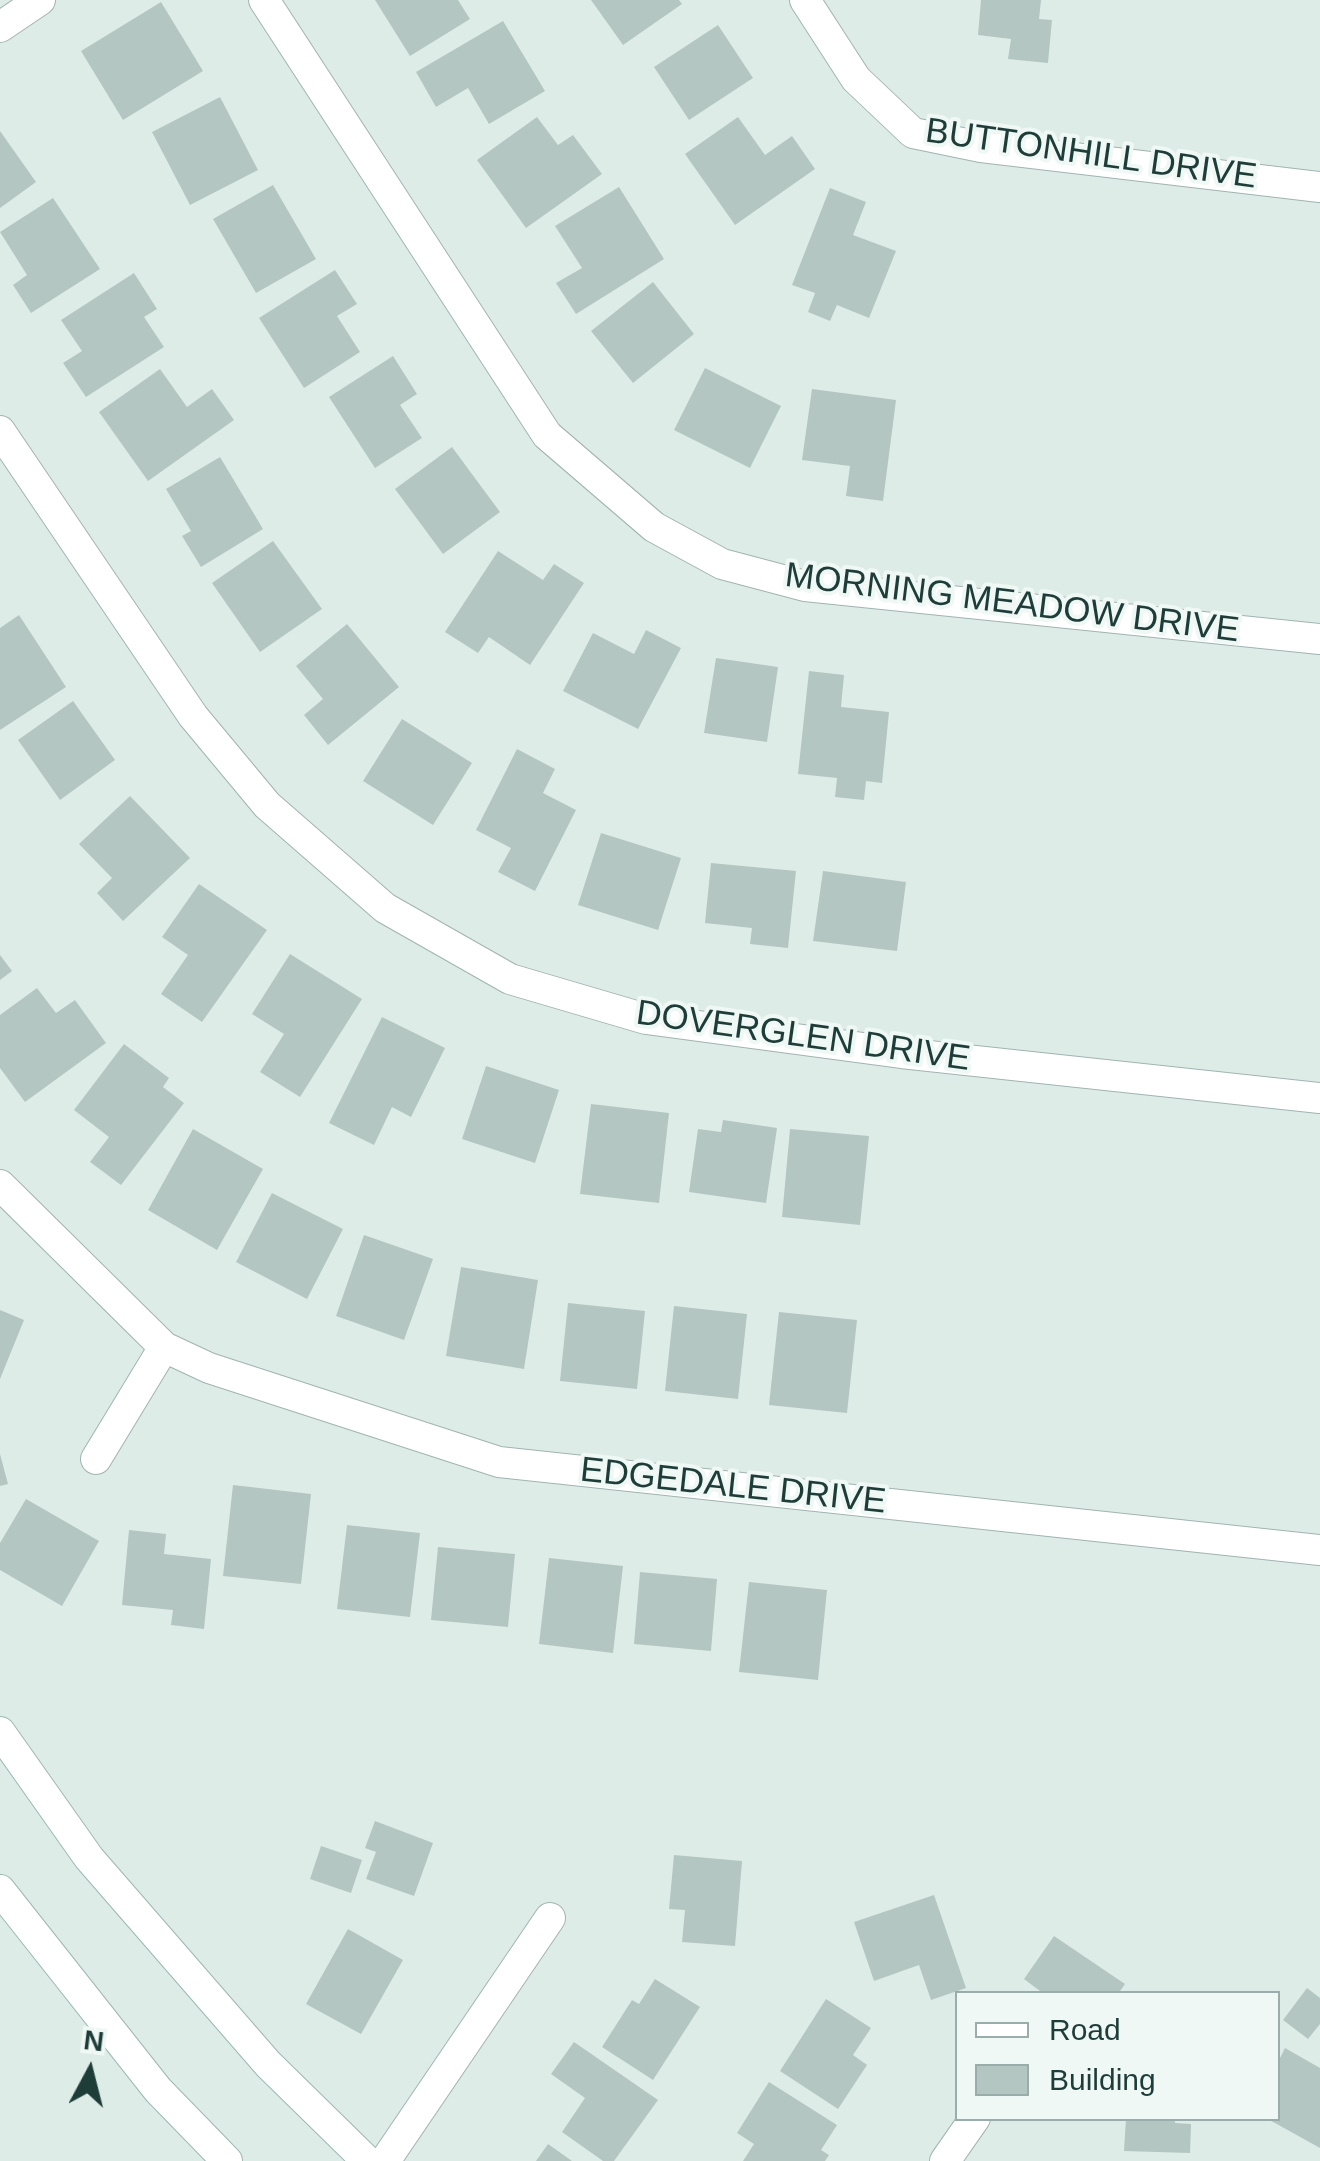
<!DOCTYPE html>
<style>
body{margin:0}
#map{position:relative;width:1320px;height:2161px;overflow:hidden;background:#deece8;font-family:Arial,sans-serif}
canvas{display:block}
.legend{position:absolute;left:955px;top:1991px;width:325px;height:130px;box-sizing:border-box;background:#eff8f5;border:2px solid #9badaa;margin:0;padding:12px 18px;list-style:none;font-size:30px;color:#1e3d39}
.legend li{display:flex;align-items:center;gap:20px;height:50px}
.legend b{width:50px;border:2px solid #9badaa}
.north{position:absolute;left:40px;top:2021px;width:100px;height:100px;-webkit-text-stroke:8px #eff8f5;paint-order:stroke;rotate:7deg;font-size:28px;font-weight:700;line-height:40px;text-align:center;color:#1e3d39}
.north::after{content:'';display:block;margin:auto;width:35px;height:45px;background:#1e3d39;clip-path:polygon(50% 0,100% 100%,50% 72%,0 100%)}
</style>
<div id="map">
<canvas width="1320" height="2161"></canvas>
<ul class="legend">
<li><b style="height:12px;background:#fff"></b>Road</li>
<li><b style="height:28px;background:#b4c6c1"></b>Building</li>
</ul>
<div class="north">N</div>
</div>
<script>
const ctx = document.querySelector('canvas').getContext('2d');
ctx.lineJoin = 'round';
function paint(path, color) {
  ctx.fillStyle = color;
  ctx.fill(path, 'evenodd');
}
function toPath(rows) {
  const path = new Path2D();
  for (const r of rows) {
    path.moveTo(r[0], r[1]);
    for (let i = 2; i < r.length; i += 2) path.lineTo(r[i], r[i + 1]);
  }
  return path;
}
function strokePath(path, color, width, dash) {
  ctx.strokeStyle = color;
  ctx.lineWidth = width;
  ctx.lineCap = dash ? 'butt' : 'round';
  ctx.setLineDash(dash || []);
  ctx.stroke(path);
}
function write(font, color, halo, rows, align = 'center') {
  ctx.font = font + ' Arial,sans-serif';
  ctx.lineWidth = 8;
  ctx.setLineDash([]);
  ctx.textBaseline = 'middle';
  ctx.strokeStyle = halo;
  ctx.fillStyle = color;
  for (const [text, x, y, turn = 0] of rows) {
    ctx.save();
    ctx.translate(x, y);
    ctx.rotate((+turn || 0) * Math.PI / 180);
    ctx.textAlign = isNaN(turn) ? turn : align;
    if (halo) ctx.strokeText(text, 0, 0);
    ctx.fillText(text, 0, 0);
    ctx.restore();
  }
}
paint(toPath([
 [375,0,458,0,470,19,410,56],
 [591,0,679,0,682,4,623,45],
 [981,0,1041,0,1039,19,1052,20,1048,63,1008,59,1011,39,978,35],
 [161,2,203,71,123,120,81,51],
 [503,21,545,91,489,124,468,88,436,107,416,72],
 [718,25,753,78,689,120,654,67],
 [220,97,258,170,190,205,152,132],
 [537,117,558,145,573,135,602,174,526,228,477,160],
 [738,117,765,155,792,136,815,169,735,225,685,154],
 [0,131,36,182,0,208],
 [273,185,316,259,256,293,213,219],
 [619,187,664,259,576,314,556,283,582,268,555,226],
 [830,188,866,202,853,235,896,251,869,318,837,305,830,321,808,312,815,293,792,285],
 [53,198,100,269,31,313,13,285,27,275,0,232],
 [335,270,357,304,337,316,360,352,304,388,259,318],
 [134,273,157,309,144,317,164,347,86,397,63,363,82,351,61,320],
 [653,282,694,334,633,383,591,331],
 [393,356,417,394,400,405,422,438,375,468,329,397],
 [705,368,781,406,750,468,674,430],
 [160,369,187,407,212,389,234,420,148,481,99,412],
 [812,389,896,400,883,501,846,496,850,466,802,460],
 [452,447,500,512,443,554,395,489],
 [220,457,263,529,201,567,182,536,191,531,166,489],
 [273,541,322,609,260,652,212,583],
 [498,551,543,580,554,564,584,583,530,665,489,637,478,653,445,632],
 [19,615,66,687,0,730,0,628],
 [347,624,399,687,328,745,304,715,323,699,296,666],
 [646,630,681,648,638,729,563,691,593,633,634,654],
 [716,658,778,667,767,742,704,733],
 [809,671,844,675,841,707,889,712,882,783,866,781,864,800,835,797,837,778,798,774],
 [73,701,115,760,60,800,18,740],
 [402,719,472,763,433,825,363,781],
 [517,749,555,769,543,793,576,810,535,891,498,872,511,848,476,830],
 [130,796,190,858,123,921,97,893,112,878,79,844],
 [601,833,681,858,658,930,578,905],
 [711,863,796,871,788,948,750,944,752,928,705,923],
 [823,871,906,882,897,951,813,941],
 [199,884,267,930,202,1022,161,994,188,955,162,937],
 [290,954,362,999,300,1097,260,1072,284,1034,252,1014],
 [0,955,12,971,0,980],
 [37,988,56,1013,75,1000,106,1043,25,1102,0,1068,0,1015],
 [382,1017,445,1048,411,1117,392,1107,374,1145,329,1123],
 [124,1044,169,1078,163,1087,184,1103,121,1185,90,1162,109,1137,74,1110],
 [486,1066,559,1090,535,1163,462,1139],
 [591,1104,669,1113,659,1203,580,1194],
 [723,1120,777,1128,766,1203,689,1192,698,1129,721,1132],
 [193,1129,263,1169,217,1250,148,1210],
 [790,1129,869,1136,860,1225,782,1217],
 [272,1193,343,1229,307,1299,236,1262],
 [364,1235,433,1259,404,1340,336,1316],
 [461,1267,538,1280,524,1369,446,1356],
 [568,1303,645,1311,637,1389,560,1381],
 [674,1306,747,1314,738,1399,665,1391],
 [0,1310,24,1320,0,1379],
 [779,1312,857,1320,847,1413,769,1405],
 [0,1454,8,1484,0,1486],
 [233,1485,311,1494,301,1584,223,1576],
 [26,1499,99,1541,62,1606,0,1570,0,1543],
 [347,1525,420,1533,410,1617,337,1609],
 [129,1530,166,1534,164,1554,211,1559,204,1629,171,1625,173,1610,122,1605],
 [438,1547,515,1554,508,1627,431,1620],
 [549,1558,623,1566,613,1653,539,1644],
 [640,1572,717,1579,711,1651,634,1644],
 [749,1582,827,1590,818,1680,739,1672],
 [375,1821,433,1843,414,1896,366,1879,376,1852,365,1848],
 [321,1846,362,1860,351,1893,310,1879],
 [674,1855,742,1861,735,1946,682,1942,685,1910,669,1909],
 [934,1895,966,1988,931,2000,919,1965,874,1981,854,1922],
 [348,1929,403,1960,361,2034,306,2004],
 [1054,1936,1125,1984,1118,1994,1044,1994,1024,1979],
 [655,1979,700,2007,653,2080,602,2047,632,2000,639,2004],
 [1307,1988,1320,1998,1320,2024,1308,2039,1283,2020],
 [826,1999,871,2028,853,2055,867,2065,838,2109,780,2071],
 [574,2042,658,2100,614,2161,603,2161,562,2132,585,2098,551,2074],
 [1285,2048,1320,2068,1320,2148,1266,2118,1278,2118,1278,2062],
 [769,2082,837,2125,821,2150,829,2155,825,2161,743,2161,754,2144,737,2133],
 [1126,2118,1175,2118,1175,2123,1191,2124,1190,2153,1124,2151],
 [548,2144,572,2161,536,2161]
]), '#b4c6c1');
const street = toPath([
 [264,0,547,435,654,527,722,564,805,586,1320,639],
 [805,0,856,79,913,133,981,147,1320,187],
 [0,27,40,0],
 [0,431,193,716,267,805,385,908,510,979,646,1019,901,1053,1320,1098],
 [0,1185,164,1347,209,1368,499,1462,1320,1550],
 [96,1459,164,1347],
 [385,2161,550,1918],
 [945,2161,975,2118]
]);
const secondary = toPath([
 [0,1732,89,1858,268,2064,367,2161],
 [0,1890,158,2090,227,2161]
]);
strokePath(street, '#a1b4b0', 32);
strokePath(secondary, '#9cb8b2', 32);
strokePath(street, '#fff', 30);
strokePath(secondary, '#fff', 30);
write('35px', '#1e3d39', '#eff8f5', [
 ["BUTTONHILL DRIVE",1091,155,8],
 ["MORNING MEADOW DRIVE",1012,604,7],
 ["DOVERGLEN DRIVE",803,1037,8],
 ["EDGEDALE DRIVE",733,1487,6]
]);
</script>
